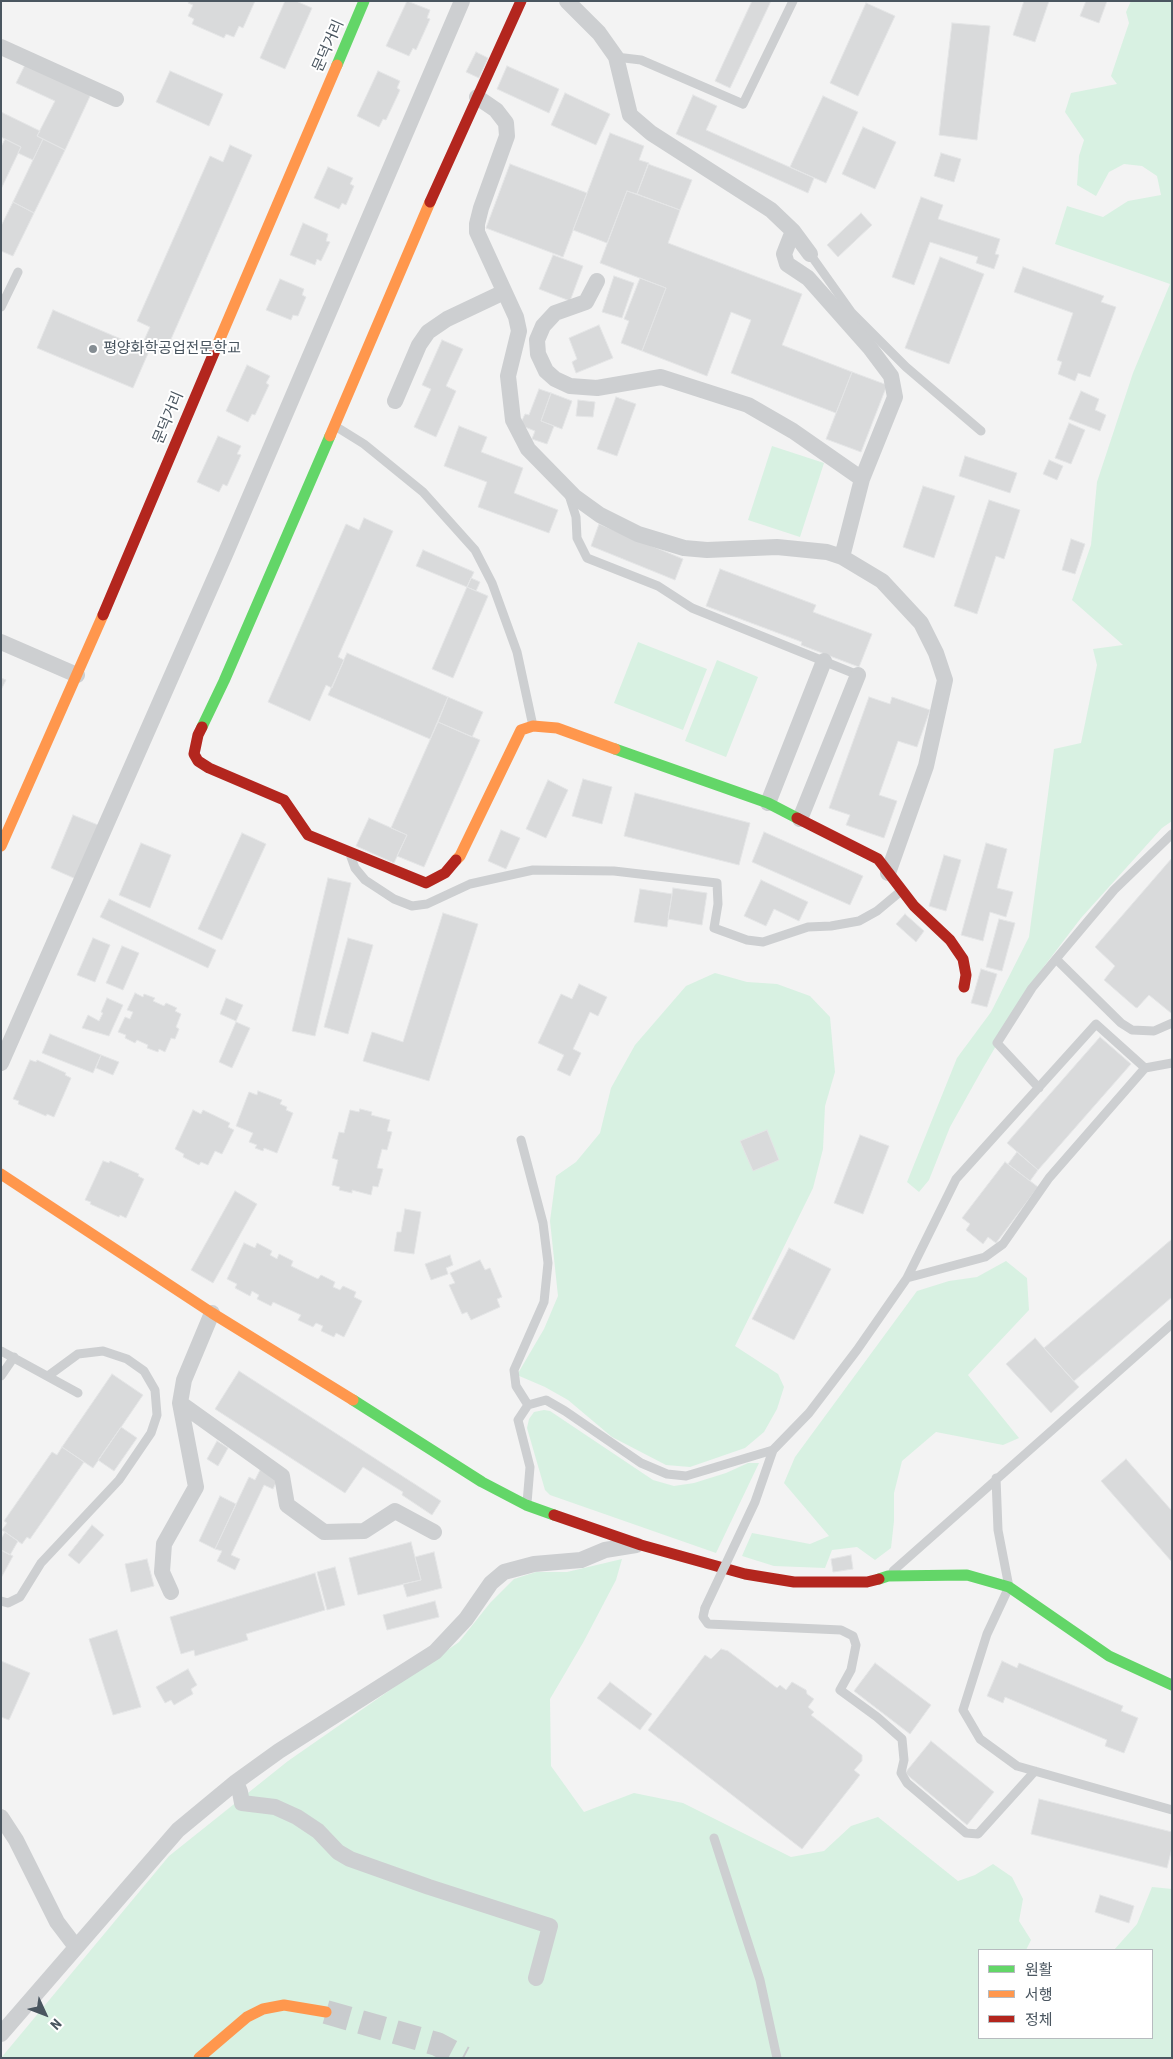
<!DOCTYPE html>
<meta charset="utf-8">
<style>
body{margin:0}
#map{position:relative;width:1173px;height:2059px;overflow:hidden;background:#f3f3f3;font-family:"Roboto Condensed","Noto Sans KR",sans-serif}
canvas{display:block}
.frame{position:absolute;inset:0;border:2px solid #4a5660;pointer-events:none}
.legend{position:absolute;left:978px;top:1949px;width:175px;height:90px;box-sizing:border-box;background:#fff;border:1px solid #b7bbbf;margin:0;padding:6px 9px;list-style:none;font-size:15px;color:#4a5660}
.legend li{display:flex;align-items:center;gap:10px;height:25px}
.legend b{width:25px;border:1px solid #b7bbbf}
.north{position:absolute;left:20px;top:1989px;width:50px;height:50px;-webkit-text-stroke:4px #fff;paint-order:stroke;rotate:133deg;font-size:14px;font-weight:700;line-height:20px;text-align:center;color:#4a5660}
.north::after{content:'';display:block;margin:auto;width:18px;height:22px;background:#4a5660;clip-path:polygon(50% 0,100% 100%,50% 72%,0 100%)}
</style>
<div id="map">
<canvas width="1173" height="2059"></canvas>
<div class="frame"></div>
<ul class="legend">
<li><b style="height:6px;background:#63d668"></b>원활</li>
<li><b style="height:6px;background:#ff974d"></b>서행</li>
<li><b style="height:6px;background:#b3261e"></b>정체</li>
</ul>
<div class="north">N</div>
</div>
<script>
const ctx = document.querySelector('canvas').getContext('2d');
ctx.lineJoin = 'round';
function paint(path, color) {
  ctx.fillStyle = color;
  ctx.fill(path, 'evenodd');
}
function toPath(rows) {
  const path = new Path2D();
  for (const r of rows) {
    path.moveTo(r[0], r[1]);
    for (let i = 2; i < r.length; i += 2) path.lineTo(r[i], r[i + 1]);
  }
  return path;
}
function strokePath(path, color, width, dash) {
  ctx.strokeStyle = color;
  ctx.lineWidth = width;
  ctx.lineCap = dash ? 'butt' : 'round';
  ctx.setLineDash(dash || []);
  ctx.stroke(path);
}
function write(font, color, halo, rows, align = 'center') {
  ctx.font = font + ' "Roboto Condensed","Noto Sans KR",sans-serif';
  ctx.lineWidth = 4;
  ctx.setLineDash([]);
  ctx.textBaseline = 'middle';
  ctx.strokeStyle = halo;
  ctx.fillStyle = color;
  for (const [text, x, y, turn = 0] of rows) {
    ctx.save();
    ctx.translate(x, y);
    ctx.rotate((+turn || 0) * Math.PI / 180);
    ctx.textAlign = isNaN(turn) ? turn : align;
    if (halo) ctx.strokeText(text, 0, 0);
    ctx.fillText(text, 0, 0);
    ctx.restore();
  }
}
paint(toPath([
 [1131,1,1172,1,1172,821,1162,828,1081,918,1039,973,983,1068,950,1127,929,1180,919,1192,907,1182,957,1058,991,1012,1029,937,1054,749,1081,743,1097,665,1093,649,1123,645,1072,600,1091,545,1097,482,1133,373,1170,284,1055,244,1067,206,1103,217,1128,201,1161,195,1157,176,1142,166,1124,164,1109,172,1096,196,1077,185,1079,156,1084,140,1065,112,1071,93,1117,84,1111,76,1129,23,1126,12],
 [772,446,824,463,800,537,748,520],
 [638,642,707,669,683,730,614,703],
 [717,660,758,677,726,757,685,741],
 [715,973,747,982,777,984,810,996,830,1017,835,1072,825,1106,823,1149,813,1188,735,1346,778,1374,784,1387,777,1409,764,1432,745,1448,690,1467,666,1465,612,1437,568,1400,545,1387,517,1375,544,1329,558,1296,550,1221,556,1176,576,1162,600,1133,611,1088,635,1045,686,986],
 [1006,1261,1027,1278,1029,1310,968,1375,1019,1438,1003,1445,936,1432,902,1461,894,1493,894,1521,891,1548,875,1560,857,1547,832,1550,825,1568,774,1566,742,1556,752,1533,810,1544,829,1536,784,1483,795,1457,917,1291,949,1281,977,1277],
 [544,1410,550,1411,653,1480,674,1486,694,1483,726,1473,748,1463,759,1463,716,1553,550,1495,545,1490,527,1428,529,1419,534,1412],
 [622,1559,616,1580,584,1641,550,1699,551,1766,584,1812,634,1793,683,1803,791,1857,824,1851,851,1826,878,1817,958,1881,975,1875,993,1864,1012,1877,1023,1899,1019,1921,1031,1940,1026,1950,979,1950,979,2038,1152,2038,1152,1950,1114,1950,1137,1924,1152,1887,1172,1889,1172,2058,1,2058,169,1856,288,1761,459,1642,490,1603,514,1579,536,1572,567,1572]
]), '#d8f1e2');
const building = toPath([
 [189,1,255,1,243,28,239,26,234,37,226,34,224,38,192,24,194,19,188,16,193,5,188,3,189,1],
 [285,1,296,1,312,8,285,69,260,58,285,1],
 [407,1,430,10,427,18,430,19,416,50,413,48,409,56,386,46,407,1],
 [752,1,771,1,730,88,715,81,752,1],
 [1024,1,1049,1,1035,42,1013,35,1024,1],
 [1086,1,1107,1,1099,23,1080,16,1086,1],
 [866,3,895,16,858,96,830,83,866,3],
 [952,23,990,26,977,140,939,135,952,23],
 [476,52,488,58,479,78,466,72,476,52],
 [26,63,91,94,65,150,37,136,55,101,16,83,26,63],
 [507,66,559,89,549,113,497,89,507,66],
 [170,71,223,94,209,126,156,102,170,71],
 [378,71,400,81,397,88,400,90,386,120,383,119,379,127,357,116,378,71],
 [565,93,610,114,596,145,551,125,565,93],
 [693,95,717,106,706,130,814,178,808,193,676,134,693,95],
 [823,96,858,112,826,183,790,167,823,96],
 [1,112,40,131,37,136,43,139,33,160,18,153,21,147,1,137,1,112],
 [863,127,896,142,875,189,842,174,863,127],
 [610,133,644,146,639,160,649,163,637,194,627,191,607,243,573,230,610,133],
 [5,139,21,147,1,189,1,147,5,139],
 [43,139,65,150,34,213,13,202,43,139],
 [230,145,252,155,164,355,142,345,150,327,137,321,210,156,223,162,230,145],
 [941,153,961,159,954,182,934,176,941,153],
 [510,164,587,193,563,257,486,228,510,164],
 [648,164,692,180,680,210,637,194,648,164],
 [328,167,353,178,350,184,354,186,346,205,342,203,339,209,314,198,328,167],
 [627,191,680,210,668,243,802,294,782,345,852,372,836,413,731,373,751,320,731,312,707,376,642,351,666,288,600,263,627,191],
 [921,197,943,205,938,219,1000,239,995,254,999,255,994,269,976,263,978,257,930,242,914,285,892,277,921,197],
 [13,202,34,213,13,256,1,251,1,226,13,202],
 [861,213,872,225,838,257,827,245,861,213],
 [303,223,328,234,326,241,330,242,321,261,317,259,315,265,290,255,303,223],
 [553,255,583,266,570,301,539,289,553,255],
 [940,257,984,274,949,364,905,348,940,257],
 [1023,267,1104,296,1101,302,1116,307,1090,377,1078,373,1075,381,1058,374,1062,362,1057,360,1073,313,1014,292,1023,267],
 [614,276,634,283,622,318,602,312,614,276],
 [640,278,666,288,642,351,621,343,629,321,624,319,640,278],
 [280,279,304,289,302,295,306,297,298,316,293,315,291,320,266,310,280,279],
 [53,310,149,351,133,388,37,348,53,310],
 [599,325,613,358,576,373,572,362,577,359,569,338,599,325],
 [442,340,463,349,446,386,456,391,436,437,414,427,431,389,422,385,442,340],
 [247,365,270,376,266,383,269,385,255,415,252,414,248,422,226,411,247,365],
 [852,372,887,385,861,452,826,439,852,372],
 [539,389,551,393,541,421,554,426,547,444,532,439,535,431,520,425,525,414,529,415,539,389],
 [1081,391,1099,399,1095,410,1106,415,1100,431,1069,419,1081,391],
 [551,393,572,401,562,429,541,421,551,393],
 [616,397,636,404,617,456,597,449,616,397],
 [578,400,595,402,593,417,576,416,578,400],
 [1069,423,1085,430,1071,464,1055,458,1069,423],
 [459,426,487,437,481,452,523,468,514,493,558,510,549,533,478,507,487,482,444,466,459,426],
 [218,436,241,446,237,454,241,455,227,486,223,484,219,492,197,482,218,436],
 [965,456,1017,473,1010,493,959,476,965,456],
 [1049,460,1063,466,1057,480,1043,474,1049,460],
 [923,486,955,496,934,558,903,547,923,486],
 [989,500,1020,510,1004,559,996,556,977,614,954,606,989,500],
 [364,518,393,531,338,657,344,660,332,688,326,685,310,721,268,702,346,524,359,530,364,518],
 [599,524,683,559,675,580,591,546,599,524],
 [1071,539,1085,544,1075,574,1062,570,1071,539],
 [423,550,474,572,467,587,416,566,423,550],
 [720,569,816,605,813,612,872,634,859,667,801,645,802,642,706,606,720,569],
 [471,578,480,582,476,591,467,587,471,578],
 [467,587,488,596,453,678,432,669,467,587],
 [347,653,448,697,430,739,328,695,347,653],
 [1,678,6,680,1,690,1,678],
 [448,697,483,712,472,737,438,722,448,697],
 [869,697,890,704,892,697,930,710,917,747,898,741,879,795,897,801,884,838,846,825,850,815,829,808,869,697],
 [438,722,480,740,424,867,397,856,407,835,391,828,438,722],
 [583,779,612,787,602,824,572,816,583,779],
 [548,780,568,790,546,838,526,829,548,780],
 [635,793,750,823,739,865,624,836,635,793],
 [73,815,98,825,76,879,51,868,73,815],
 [369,818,407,835,394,863,356,846,369,818],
 [501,830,520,838,506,869,488,861,501,830],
 [764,832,863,876,850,905,752,862,764,832],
 [242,833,266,844,222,940,198,929,242,833],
 [141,843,171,855,150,908,119,895,141,843],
 [986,843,1007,849,997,888,1013,892,1006,917,990,912,983,941,961,935,986,843],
 [944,855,961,860,946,911,929,906,944,855],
 [1172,858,1172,1013,1171,1013,1149,995,1137,1008,1135,1007,1104,980,1115,966,1095,947,1172,858],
 [328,878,351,883,315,1036,292,1031,328,878],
 [761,880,808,902,799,921,774,909,766,926,744,916,761,880],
 [673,888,707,893,702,925,668,919,673,888],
 [640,889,672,894,667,927,634,922,640,889],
 [109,899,216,950,208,968,100,917,109,899],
 [443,913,478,924,429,1081,363,1061,372,1032,403,1042,443,913],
 [905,914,924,931,916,942,896,924,905,914],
 [999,919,1015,923,1002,971,986,967,999,919],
 [93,938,110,945,95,982,77,975,93,938],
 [348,938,373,945,348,1034,324,1027,348,938],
 [122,946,139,953,123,990,106,983,122,946],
 [981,969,997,974,987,1007,971,1003,981,969],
 [579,984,607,997,598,1016,590,1012,573,1049,581,1053,570,1076,557,1070,564,1055,538,1043,561,994,572,999,579,984],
 [135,993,143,997,144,994,155,998,153,1001,164,1006,166,1003,177,1008,175,1011,181,1014,176,1027,179,1029,175,1039,171,1038,165,1052,159,1049,158,1052,147,1048,148,1045,137,1040,135,1043,125,1038,126,1035,118,1032,125,1017,130,1019,133,1012,127,1010,135,993],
 [107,998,123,1005,109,1036,82,1028,88,1015,99,1021,103,1013,101,1012,107,998],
 [226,998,243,1005,236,1021,220,1014,226,998],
 [236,1022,250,1028,232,1068,219,1062,236,1022],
 [50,1034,101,1055,93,1073,42,1053,50,1034],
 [1100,1037,1131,1064,1038,1170,1007,1143,1100,1037],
 [101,1055,119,1062,113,1075,96,1068,101,1055],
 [30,1060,36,1062,37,1060,66,1073,65,1075,71,1078,54,1117,47,1114,46,1116,18,1104,19,1101,13,1099,30,1060],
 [258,1091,282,1100,280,1104,287,1107,286,1110,293,1113,277,1153,264,1148,263,1151,255,1148,257,1145,249,1142,253,1133,236,1126,249,1092,257,1095,258,1091],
 [360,1109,372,1112,371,1115,390,1120,387,1131,392,1132,387,1150,382,1149,377,1168,383,1169,378,1187,373,1186,371,1195,352,1190,352,1193,339,1190,340,1187,332,1185,338,1160,332,1158,339,1132,344,1133,350,1110,359,1112,360,1109],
 [193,1110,201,1114,203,1110,230,1123,228,1127,234,1130,222,1154,215,1151,208,1165,201,1162,199,1165,183,1157,184,1154,175,1149,193,1110],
 [767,1130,779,1160,753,1171,740,1141,767,1130],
 [860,1135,889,1146,863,1214,834,1203,860,1135],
 [1017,1152,1038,1170,1030,1181,1008,1164,1017,1152],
 [103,1161,109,1163,110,1161,139,1174,138,1176,144,1179,126,1218,120,1215,119,1217,90,1204,91,1202,85,1200,103,1161],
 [1005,1162,1038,1187,996,1243,988,1237,983,1244,966,1230,970,1224,962,1218,1005,1162],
 [235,1191,257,1204,213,1283,191,1270,235,1191],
 [405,1209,421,1212,414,1254,394,1251,397,1232,401,1232,405,1209],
 [1172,1239,1172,1297,1074,1381,1044,1348,1172,1239],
 [244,1243,255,1248,257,1243,272,1251,270,1255,277,1259,279,1254,293,1261,291,1266,318,1279,321,1275,335,1282,333,1287,340,1290,343,1286,356,1292,354,1297,362,1301,344,1337,336,1333,334,1337,321,1331,323,1326,316,1323,313,1327,298,1320,301,1315,273,1302,271,1306,257,1299,259,1295,252,1291,250,1296,235,1288,237,1284,227,1279,244,1243],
 [789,1248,831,1269,794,1340,752,1319,789,1248],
 [450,1255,453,1265,446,1268,448,1274,431,1280,425,1264,450,1255],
 [480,1260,485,1270,490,1268,502,1297,497,1299,500,1307,471,1320,467,1312,462,1314,449,1285,455,1283,450,1273,480,1260],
 [1035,1338,1079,1387,1051,1413,1006,1364,1035,1338],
 [239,1371,441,1501,432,1515,402,1495,403,1492,363,1467,345,1493,215,1409,239,1371],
 [112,1374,143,1395,93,1468,62,1447,112,1374],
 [121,1427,137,1438,114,1471,98,1460,121,1427],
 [217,1441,228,1448,218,1466,207,1459,217,1441],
 [62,1447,84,1462,30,1539,27,1537,22,1544,2,1530,7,1523,4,1521,52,1452,57,1455,62,1447],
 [1126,1459,1172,1511,1172,1562,1101,1481,1126,1459],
 [260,1470,278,1478,273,1489,264,1485,231,1555,240,1559,235,1570,217,1561,222,1551,215,1549,249,1477,255,1480,260,1470],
 [220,1496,236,1504,215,1549,199,1541,220,1496],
 [92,1525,104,1535,79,1564,68,1555,92,1525],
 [5,1532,18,1541,10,1555,1,1550,1,1539,5,1532],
 [411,1542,421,1580,358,1595,349,1558,411,1542],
 [1,1550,13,1556,1,1578,1,1550],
 [434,1552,442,1588,407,1597,403,1584,421,1580,415,1557,434,1552],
 [851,1555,853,1569,833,1572,831,1559,851,1555],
 [147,1559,154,1586,131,1592,125,1564,147,1559],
 [335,1567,345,1605,327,1610,317,1572,335,1567],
 [315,1573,325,1610,246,1634,248,1640,195,1656,194,1650,181,1654,170,1617,315,1573],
 [435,1601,439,1617,387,1630,383,1615,435,1601],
 [117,1630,141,1707,113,1715,89,1639,117,1630],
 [721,1649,728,1651,777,1688,780,1685,786,1690,792,1682,806,1690,807,1694,814,1699,808,1707,814,1712,811,1715,862,1755,862,1761,854,1770,860,1775,802,1849,648,1730,705,1655,711,1659,721,1649],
 [1,1661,30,1673,9,1720,1,1717,1,1661],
 [1002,1661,1017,1668,1019,1663,1123,1706,1121,1711,1138,1718,1124,1753,1105,1746,1107,1740,1005,1697,1003,1703,987,1696,1002,1661],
 [875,1663,931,1705,910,1734,854,1691,875,1663],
 [188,1669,197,1685,191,1689,193,1694,174,1705,171,1700,165,1703,156,1687,188,1669],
 [610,1682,652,1714,640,1730,597,1698,610,1682],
 [931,1741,994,1792,967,1825,905,1773,931,1741],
 [1039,1799,1172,1832,1172,1848,1167,1868,1031,1834,1039,1799],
 [1100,1895,1134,1906,1129,1923,1095,1912,1100,1895]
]);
paint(building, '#d9dadb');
strokePath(building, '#e4e5e6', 1);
strokePath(toPath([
 [326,2012,437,2044,464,2058]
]), '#c9ccce', 24, [24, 12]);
strokePath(toPath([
 [616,57,641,60,743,104,793,1],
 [810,254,852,313,906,367,981,431],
 [1,307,18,272],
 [335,426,364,444,423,492,475,550,492,583,517,652,533,726],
 [569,495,576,517,577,538,587,558,658,586,692,608,858,675],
 [351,857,355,868,365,880,394,899,412,906,427,904,470,884,533,870,614,871,717,883,718,904,714,928,747,940,763,942,808,927,831,926,859,921,877,911,901,891],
 [1056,959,1121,1023,1132,1030,1154,1031,1172,1023],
 [1039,1088,997,1043,1032,988,1056,959,1114,890,1172,834],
 [521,1140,543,1223,548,1263,544,1302,514,1370,516,1386,528,1405],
 [907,1278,985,1257,1003,1244,1049,1178,1145,1068,1172,1063],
 [1,1351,78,1393],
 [1,1376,14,1357],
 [996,1478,998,1530,1009,1587,987,1634,963,1710,980,1739,1017,1766,1172,1810],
 [527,1503,530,1467,518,1420,528,1405,546,1400,565,1411,641,1463,667,1474,686,1476,773,1450,809,1413,857,1350,907,1278,956,1179,1096,1024,1145,1068],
 [893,1571,1172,1324],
 [1,1601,8,1603,20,1597,41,1563,119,1480,151,1433,157,1415,155,1390,144,1371,127,1359,103,1351,78,1354,48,1376],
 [705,1608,703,1617,708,1624,841,1630,853,1636,856,1645,851,1670,840,1690,877,1717,902,1739,904,1760,901,1773,907,1783,966,1833,978,1834,1035,1771],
 [714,1838,760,1980,777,2058]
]), '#cdcfd1', 9);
strokePath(toPath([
 [567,1,599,33,616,57,630,115,651,133,771,210,793,231,810,254],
 [1,47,116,99],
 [477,97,496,110,506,123,507,136,481,208,477,224,477,232,516,317,519,331,508,376,513,420,528,449,575,497,600,515,638,534,684,548,707,550,777,547,827,552,842,557,882,581,921,623,936,653,945,680,926,766,888,873],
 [793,231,784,254,787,264,808,278,870,348,891,376,895,397,862,479,842,557],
 [597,281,586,302,555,313,543,326,537,340,538,354,546,371,555,379,570,386,597,388,661,377,748,405,793,431,862,479],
 [395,401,419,345,428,332,447,319,504,292],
 [1,642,77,675],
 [768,803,824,661],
 [800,819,858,675],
 [1,1063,224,557,462,1],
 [180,1403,282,1476,287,1505,324,1532,364,1531,395,1511,434,1532],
 [171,1592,162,1572,164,1544,196,1487,180,1403,184,1380,212,1313],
 [236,1782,240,1792,242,1803,275,1807,297,1817,318,1831,338,1852,350,1859,429,1887,550,1926,536,1978],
 [1,1817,16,1840,57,1922,76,1947],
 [1,2034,178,1830,236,1782,279,1751,435,1652,466,1619,491,1583,504,1572,534,1564,581,1560,605,1550,636,1545]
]), '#cdcfd1', 16);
strokePath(toPath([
 [337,65,364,1],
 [202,727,224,681,330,436],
 [615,749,768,803,797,818],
 [353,1400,482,1482,526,1505,554,1515],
 [879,1579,888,1576,967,1575,1009,1587,1109,1656,1172,1685]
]), '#63d668', 11);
strokePath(toPath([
 [216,348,337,65],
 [330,436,430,202],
 [1,846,103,615],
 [456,860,460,856,521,730,533,726,557,728,615,749],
 [1,1174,212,1313,353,1400],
 [199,2058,247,2017,263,2009,284,2005,326,2012]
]), '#ff974d', 11);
strokePath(toPath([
 [430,202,521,1],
 [103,615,216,348],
 [202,727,198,735,194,754,198,761,209,768,284,800,308,835,426,883,445,873,456,860],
 [797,818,878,859,914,906,950,940,963,959,966,975,964,987],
 [554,1515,641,1545,745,1574,794,1582,867,1582,879,1579]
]), '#b3261e', 11);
strokePath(toPath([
 [705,1608,755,1502,773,1450]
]), '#cdcfd1', 9);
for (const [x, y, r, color] of [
 [93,349,5,"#858d93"]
]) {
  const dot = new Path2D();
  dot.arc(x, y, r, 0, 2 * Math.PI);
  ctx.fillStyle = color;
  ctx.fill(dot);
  strokePath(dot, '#fff', 2);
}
write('15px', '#4a5660', '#fff', [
 ["문덕거리",329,46,-66],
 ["문덕거리",169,418,-67]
]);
write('15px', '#4a5660', '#fff', [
 ["평양화학공업전문학교",103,349]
], 'left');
</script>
